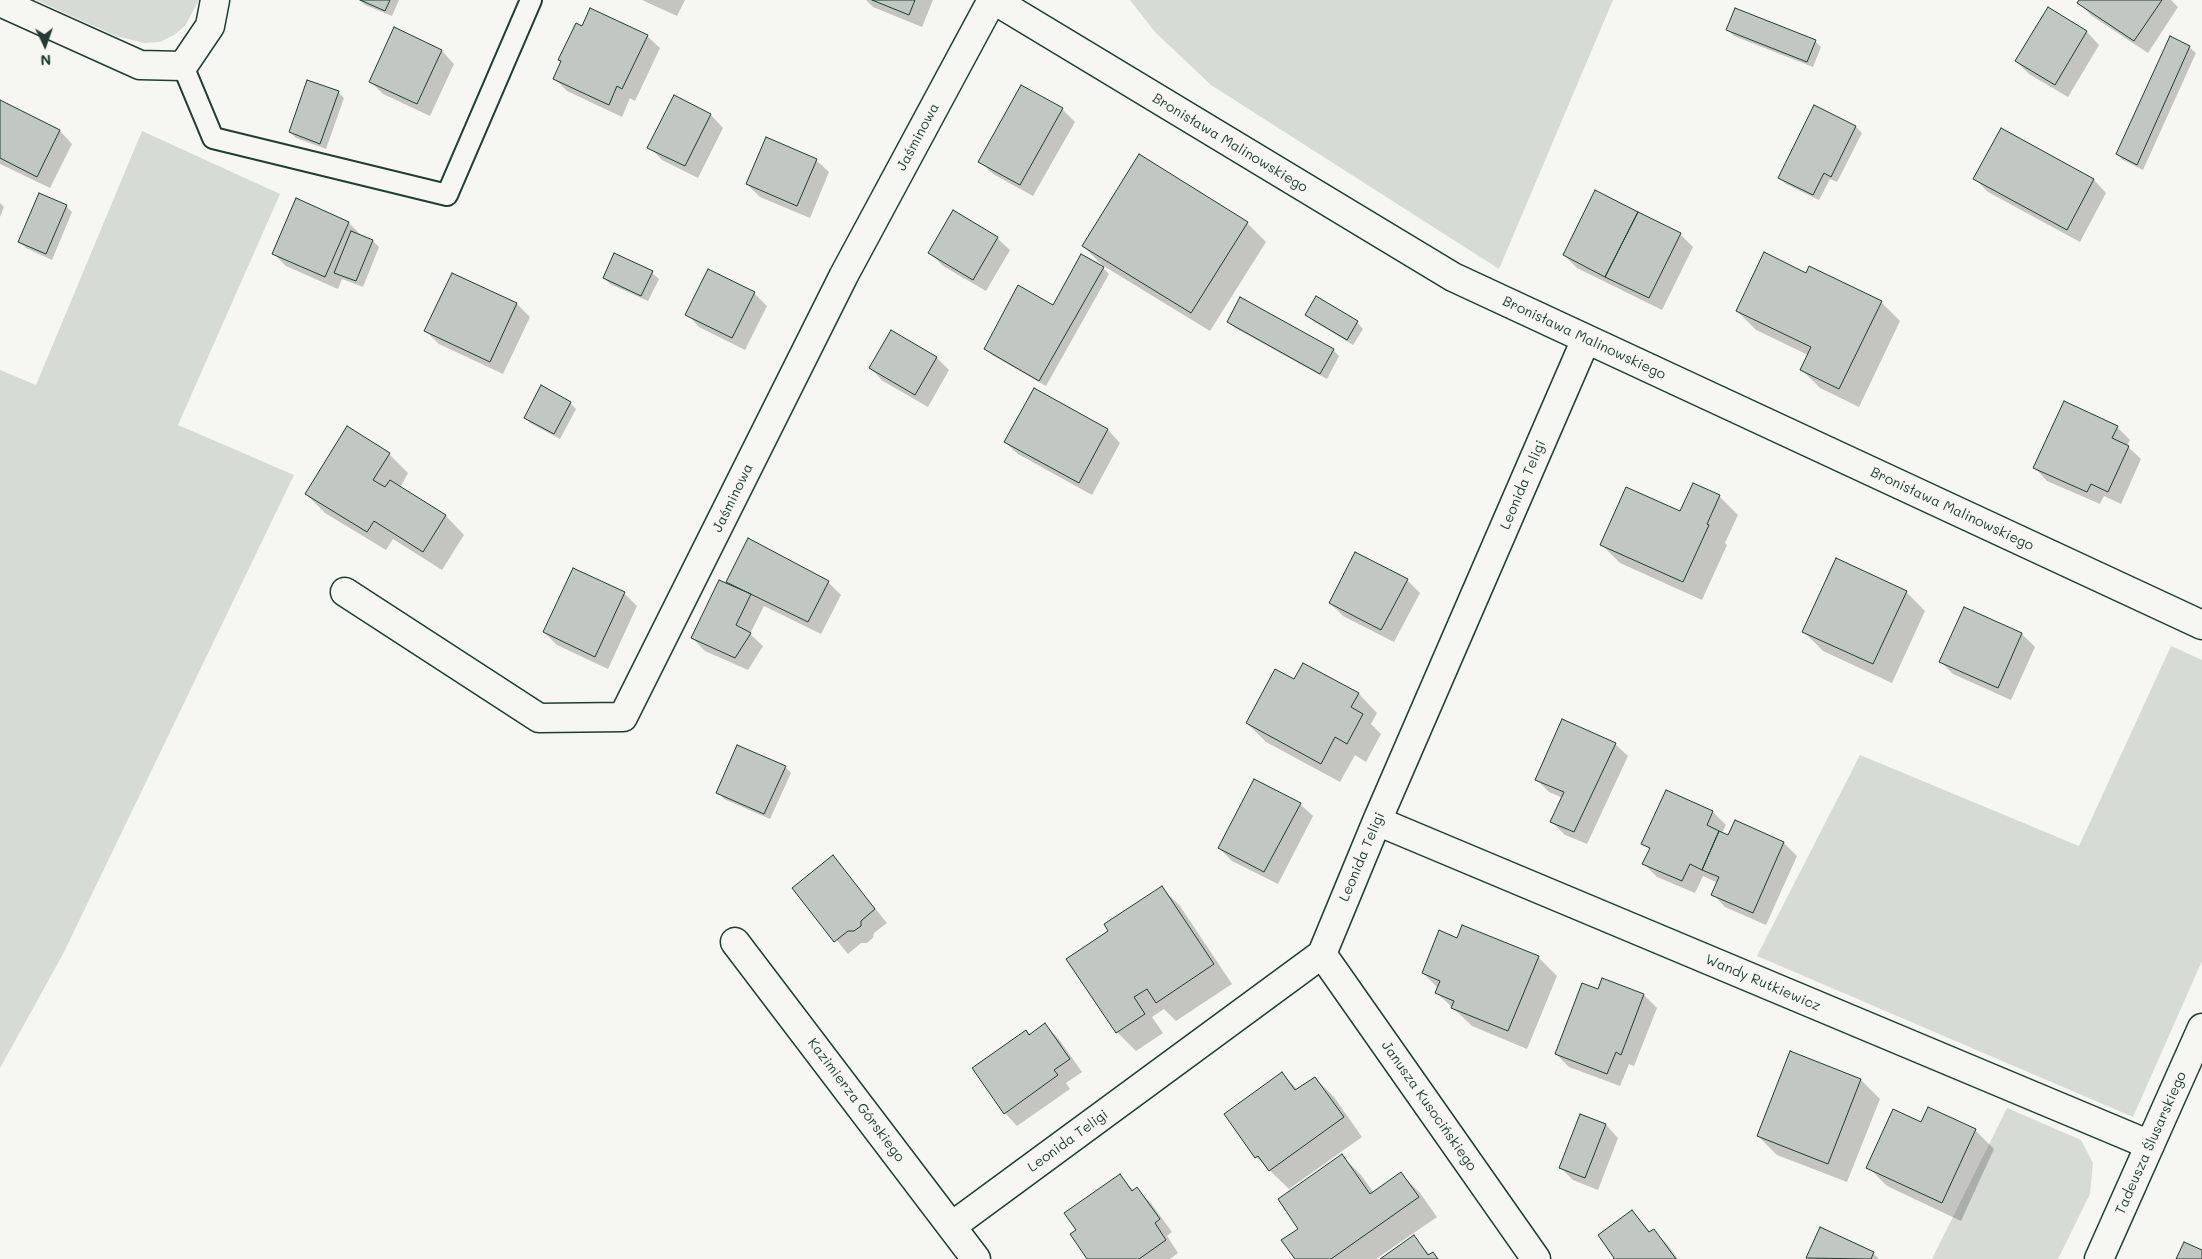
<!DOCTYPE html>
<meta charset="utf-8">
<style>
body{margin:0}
#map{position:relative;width:2202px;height:1259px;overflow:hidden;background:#f6f6f2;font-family:Mali,sans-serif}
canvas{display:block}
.north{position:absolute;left:20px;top:20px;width:50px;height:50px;-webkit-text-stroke:4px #f6f6f2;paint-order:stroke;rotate:177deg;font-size:14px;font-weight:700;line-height:20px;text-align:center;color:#1f3d34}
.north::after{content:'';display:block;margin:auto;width:18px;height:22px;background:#1f3d34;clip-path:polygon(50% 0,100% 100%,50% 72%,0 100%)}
</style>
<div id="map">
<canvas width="2202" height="1259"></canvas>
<div class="north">N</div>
</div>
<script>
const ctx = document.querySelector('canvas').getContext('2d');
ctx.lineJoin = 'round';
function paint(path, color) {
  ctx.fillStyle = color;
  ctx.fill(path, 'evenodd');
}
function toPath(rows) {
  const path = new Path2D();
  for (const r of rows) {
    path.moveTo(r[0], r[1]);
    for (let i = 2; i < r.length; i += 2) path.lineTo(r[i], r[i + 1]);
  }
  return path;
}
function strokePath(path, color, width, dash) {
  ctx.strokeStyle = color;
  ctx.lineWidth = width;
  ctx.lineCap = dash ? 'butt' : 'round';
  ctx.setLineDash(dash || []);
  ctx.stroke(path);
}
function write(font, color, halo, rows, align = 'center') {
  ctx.font = font + ' Mali,sans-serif';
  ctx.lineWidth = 5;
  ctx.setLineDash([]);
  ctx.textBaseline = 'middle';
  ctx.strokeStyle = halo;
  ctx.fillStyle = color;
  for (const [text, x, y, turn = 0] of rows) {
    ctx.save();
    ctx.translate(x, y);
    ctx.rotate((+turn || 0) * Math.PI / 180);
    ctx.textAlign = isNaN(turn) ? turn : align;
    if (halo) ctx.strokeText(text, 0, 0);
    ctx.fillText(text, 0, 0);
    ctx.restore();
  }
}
paint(toPath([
 [36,0,199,0,185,26,174,35,160,42,144,43,116,36],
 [1130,0,1613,0,1499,269,1211,85,1155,32],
 [142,131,280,194,178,425,294,475,63,954,0,1068,0,370,36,385],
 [2171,646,2202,660,2202,961,2133,1117,1757,956,1860,755,2079,846],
 [2007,1108,2081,1140,2093,1163,2090,1194,2058,1259,1932,1259]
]), '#d6dbd6');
paint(toPath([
 [360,0,399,0,392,16,365,5],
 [642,0,685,0,677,16],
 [866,0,933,0,922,27,873,7],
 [2081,0,2171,0,2178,7,2148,53,2092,16,2079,3],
 [2048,9,2087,32,2099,45,2068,97,2029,74,2016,61],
 [582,27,647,36,660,48,635,101,630,98,622,117,567,91,554,78],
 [394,29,442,51,454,64,430,116,383,94,370,81],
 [1728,30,1815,41,1821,47,1813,67,1734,36],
 [2189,47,2196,53,2143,170,2123,160,2117,154],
 [338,92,344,98,326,149,296,138,290,132],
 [0,101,60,131,72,144,50,188,0,164],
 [1815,107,1856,127,1862,133,1837,182,1830,179,1819,200,1786,184,1779,178],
 [1062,109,1075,122,1033,196,993,174,980,162],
 [711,115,723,128,698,178,662,160,649,147],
 [2002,130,2094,180,2106,193,2080,242,1988,192,1975,179],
 [1139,156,1247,223,1266,242,1210,331,1102,265,1083,246],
 [816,160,829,172,810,218,760,197,747,184],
 [0,203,4,207,0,217],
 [66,206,72,212,52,260,26,248,20,242],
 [349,223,361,235,373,241,379,247,363,287,342,279,338,289,286,266,273,253],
 [1680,234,1693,247,1662,310,1577,268,1564,255],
 [997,238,1010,250,986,291,943,266,930,253],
 [615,255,652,273,659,279,648,301,610,284,604,278],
 [1103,268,1109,274,1046,386,992,355,986,349,1053,306],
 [453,274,517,304,530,317,503,374,439,344,426,331],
 [1806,274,1881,302,1900,321,1859,407,1820,388,1801,369,1808,355,1756,330,1737,311],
 [754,293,767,306,745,350,699,327,687,314],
 [1317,298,1357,322,1363,329,1353,345,1313,321,1307,315],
 [1229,322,1333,350,1339,356,1327,379,1235,328],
 [937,358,949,370,928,407,883,381,870,368],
 [1034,389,1108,430,1120,443,1092,495,1018,454,1005,442],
 [570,403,576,409,560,439,532,424,525,418],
 [2117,427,2130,440,2127,446,2141,459,2121,504,2104,496,2100,504,2047,481,2035,468],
 [389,454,408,473,400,488,446,516,464,535,442,570,393,539,386,550,325,513,306,494],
 [1719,496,1738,515,1725,543,1727,545,1702,600,1620,563,1601,544],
 [749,540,828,582,841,595,821,634,764,606,750,634,763,646,748,670,705,651,692,638,726,583],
 [1407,580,1420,593,1394,642,1343,616,1330,603],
 [1906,592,1925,611,1892,683,1823,651,1804,632],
 [624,593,637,606,608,669,557,645,544,632],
 [1964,609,2022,634,2035,647,2011,700,1953,674,1940,661],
 [1295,680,1359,694,1377,713,1371,724,1381,734,1366,762,1355,755,1340,782,1266,742,1247,723],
 [1615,744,1628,756,1587,844,1565,835,1552,822,1563,798,1549,792,1536,779],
 [785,767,791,773,770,819,724,799,718,792],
 [1666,791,1713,812,1726,825,1722,833,1729,836,1736,822,1784,843,1797,856,1766,925,1725,907,1713,894,1718,883,1703,876,1695,893,1657,877,1644,864,1650,850,1643,843],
 [1300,804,1313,816,1278,884,1232,861,1219,848],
 [833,857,887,923,874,933,873,938,867,943,861,943,848,954,794,888],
 [1161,887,1180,906,1232,984,1176,1021,1164,1009,1152,1017,1163,1033,1136,1051,1117,1032,1110,931],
 [1458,939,1538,957,1557,976,1527,1049,1472,1026,1437,993,1438,988,1423,973],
 [1603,980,1644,995,1657,1008,1634,1066,1629,1064,1620,1086,1569,1067,1556,1054,1599,991],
 [1045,1025,1058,1038,1082,1072,1066,1083,1070,1089,1017,1126,1005,1113,1026,1031,1030,1036],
 [1791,1053,1861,1080,1880,1099,1847,1182,1777,1155,1758,1136],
 [1282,1074,1298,1090,1315,1078,1334,1097,1362,1137,1289,1189,1256,1157],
 [1581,1116,1606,1125,1618,1138,1598,1190,1573,1180,1560,1167],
 [1922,1124,1975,1130,1994,1149,1961,1221,1887,1186,1868,1167],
 [1342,1156,1361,1175,1374,1193,1401,1174,1420,1193,1437,1217,1376,1259,1296,1259,1300,1229],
 [1120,1176,1134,1191,1137,1189,1150,1202,1172,1232,1167,1236,1178,1253,1170,1259,1089,1259,1078,1231],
 [1632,1211,1651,1233,1654,1231,1667,1244,1678,1259,1615,1259],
 [1821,1228,1873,1253,1879,1259,1808,1259],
 [1414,1237,1430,1255,1433,1253,1438,1259,1383,1259]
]), '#0003');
const building = toPath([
 [360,0,390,0,385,11,360,0],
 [872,0,915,0,909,15,872,0],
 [2079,0,2162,0,2134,41,2077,3,2079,0],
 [2048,7,2087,31,2055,85,2015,61,2048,7],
 [590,8,648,35,622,89,617,86,609,105,553,79,561,61,558,60,576,23,582,26,590,8],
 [1735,8,1816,40,1807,62,1726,30,1735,8],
 [394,27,442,50,417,104,369,82,394,27],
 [2170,36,2190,46,2137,165,2116,154,2170,36],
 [307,80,339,91,320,144,289,132,307,80],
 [1021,85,1063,108,1020,185,978,162,1021,85],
 [674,95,711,114,685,166,647,148,674,95],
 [0,100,60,130,37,177,0,158,0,100],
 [1814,105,1856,126,1831,177,1824,173,1813,195,1778,178,1814,105],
 [2001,128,2094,179,2067,230,1973,179,2001,128],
 [766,137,817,159,797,206,746,184,766,137],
 [1139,154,1248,222,1191,313,1082,246,1139,154],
 [1595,190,1638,212,1605,277,1563,255,1595,190],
 [39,193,67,205,46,254,18,242,39,193],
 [296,198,349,222,325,277,272,254,296,198],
 [953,210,998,237,973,280,928,253,953,210],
 [1638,212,1681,233,1649,298,1605,277,1638,212],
 [351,231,373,240,356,281,334,273,351,231],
 [1764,252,1806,273,1809,266,1882,301,1839,389,1800,370,1811,347,1736,311,1764,252],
 [614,253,653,271,641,296,603,278,614,253],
 [1081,254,1104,267,1039,381,984,349,1018,285,1053,305,1081,254],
 [708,269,755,292,732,338,685,315,708,269],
 [452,273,517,303,490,362,424,331,452,273],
 [1316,296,1358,321,1347,340,1305,315,1316,296],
 [1240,297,1334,349,1320,374,1227,322,1240,297],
 [891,330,937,357,915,395,869,368,891,330],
 [541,385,571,402,554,434,524,418,541,385],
 [1034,388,1108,429,1079,483,1004,442,1034,388],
 [2064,401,2118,426,2112,438,2129,446,2108,492,2091,484,2087,492,2033,468,2064,401],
 [347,426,390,453,373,480,385,487,390,480,446,515,423,552,374,521,367,532,305,494,347,426],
 [1693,483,1720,495,1707,524,1709,525,1683,582,1600,545,1626,487,1680,511,1693,483],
 [748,538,829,581,808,622,726,582,748,538],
 [1355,552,1408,579,1381,630,1329,603,1355,552],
 [1836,558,1907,591,1873,664,1802,632,1836,558],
 [573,568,625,592,595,657,543,632,573,568],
 [719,580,751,594,736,625,751,633,735,658,691,638,719,580],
 [1964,607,2022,633,1998,688,1939,662,1964,607],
 [1303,663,1359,693,1351,707,1363,714,1347,744,1335,737,1321,764,1246,723,1275,669,1294,679,1303,663],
 [1562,719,1616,743,1574,832,1550,822,1564,792,1535,780,1562,719],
 [737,745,786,766,764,814,716,793,737,745],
 [1254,779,1301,803,1264,872,1218,848,1254,779],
 [1666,790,1713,811,1707,825,1719,831,1702,870,1690,864,1682,881,1642,864,1650,848,1641,844,1666,790],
 [1735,820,1784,842,1753,913,1711,895,1719,877,1702,870,1719,831,1728,835,1735,820],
 [833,855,875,909,861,921,861,926,854,931,848,931,834,942,792,888,833,855],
 [1162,886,1214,964,1156,1003,1147,989,1134,997,1145,1014,1116,1033,1066,959,1108,931,1104,924,1162,886],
 [1462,925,1539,956,1508,1031,1451,1008,1454,1001,1435,993,1440,981,1422,973,1439,930,1457,938,1462,925],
 [1602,978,1644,994,1621,1055,1616,1052,1607,1074,1555,1054,1582,983,1598,989,1602,978],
 [1045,1023,1070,1059,1054,1070,1058,1075,1004,1114,972,1068,1026,1030,1029,1035,1045,1023],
 [1790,1051,1861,1079,1828,1164,1757,1136,1790,1051],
 [1282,1072,1295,1090,1315,1077,1344,1117,1269,1171,1258,1156,1255,1158,1224,1114,1282,1072],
 [1928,1107,1976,1129,1942,1203,1866,1168,1893,1109,1921,1122,1928,1107],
 [1580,1114,1606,1124,1585,1178,1559,1168,1580,1114],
 [1342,1154,1370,1194,1401,1172,1419,1197,1331,1259,1295,1259,1281,1240,1298,1229,1278,1199,1342,1154],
 [1120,1174,1132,1191,1137,1187,1160,1219,1155,1223,1166,1240,1139,1259,1087,1259,1070,1234,1076,1230,1064,1213,1120,1174],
 [1632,1210,1649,1232,1654,1229,1676,1259,1613,1259,1614,1258,1598,1235,1632,1210],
 [1820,1227,1874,1252,1871,1259,1806,1258,1820,1227],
 [1414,1235,1428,1255,1433,1252,1438,1259,1380,1259,1414,1235],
 [2184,1242,2202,1250,2202,1259,2176,1259,2184,1242]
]);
paint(building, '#c1c8c3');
strokePath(building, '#1f3d34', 1);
const lane = toPath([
 [183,66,213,138,447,195,531,0]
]);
const street = toPath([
 [994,0,1453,277,2202,625],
 [0,2,140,65,183,66,210,26,215,0],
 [345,592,539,718,623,717,844,275,992,0],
 [1377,821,2150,1145],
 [735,942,976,1259],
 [1322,954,1536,1259],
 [952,1226,1322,954,1377,821,1586,339],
 [2099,1259,2202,1028]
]);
strokePath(lane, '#1f3d34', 24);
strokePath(street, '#1f3d34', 31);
strokePath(lane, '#f6f6f2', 20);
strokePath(street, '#f6f6f2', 28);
write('14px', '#1f3d34', '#f6f6f2', [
 ["Jaśminowa",918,137,-62],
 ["Bronisława Malinowskiego",1230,143,31],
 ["Bronisława Malinowskiego",1584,338,25],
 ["Leonida Teligi",1523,485,-67],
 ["Jaśminowa",733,498,-64],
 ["Bronisława Malinowskiego",1952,509,25],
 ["Leonida Teligi",1362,857,-67],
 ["Wandy Rutkiewicz",1763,983,23],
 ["Kazimierza Górskiego",856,1100,53],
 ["Janusza Kusocińskiego",1429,1106,55],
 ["Leonida Teligi",1068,1141,-36],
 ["Tadeusza Ślusarskiego",2151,1143,-66]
]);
</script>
